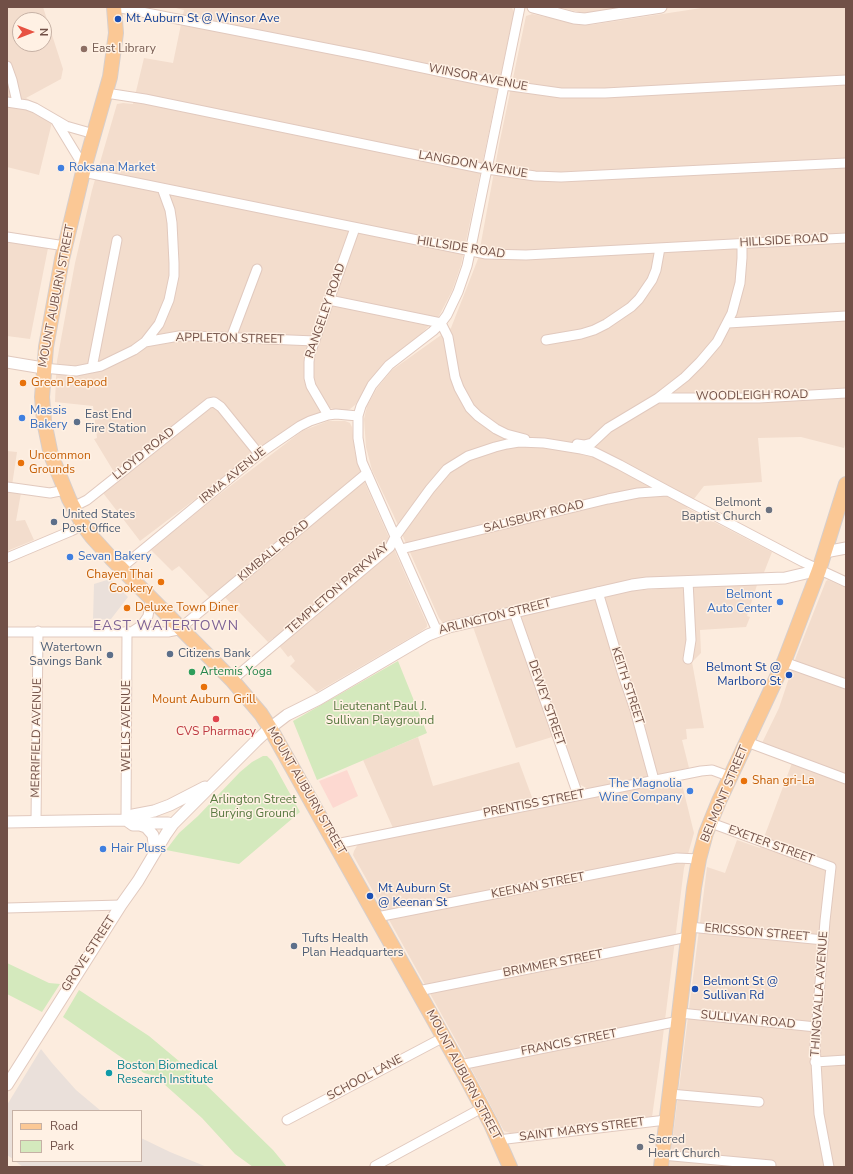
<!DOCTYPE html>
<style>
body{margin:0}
#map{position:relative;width:853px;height:1174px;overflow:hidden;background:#fcecde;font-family:"Nunito Sans",sans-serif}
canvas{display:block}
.frame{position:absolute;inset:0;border:8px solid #715047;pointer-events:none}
.legend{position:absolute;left:12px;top:1110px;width:130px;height:52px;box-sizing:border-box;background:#fff1e4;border:1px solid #c6b1a5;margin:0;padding:5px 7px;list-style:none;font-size:12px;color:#715047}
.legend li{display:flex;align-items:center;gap:8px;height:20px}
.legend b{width:20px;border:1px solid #c6b1a5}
.north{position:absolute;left:12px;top:12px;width:40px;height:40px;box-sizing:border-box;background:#fff1e4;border:1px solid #c6b1a5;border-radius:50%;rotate:90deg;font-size:11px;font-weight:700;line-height:16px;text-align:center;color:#715047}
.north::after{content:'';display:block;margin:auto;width:14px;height:18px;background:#e75242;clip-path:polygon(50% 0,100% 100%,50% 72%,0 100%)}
</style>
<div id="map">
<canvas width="853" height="1174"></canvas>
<div class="frame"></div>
<ul class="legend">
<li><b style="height:5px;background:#fbc895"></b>Road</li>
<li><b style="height:11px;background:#d4e9bd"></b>Park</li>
</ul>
<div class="north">N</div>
</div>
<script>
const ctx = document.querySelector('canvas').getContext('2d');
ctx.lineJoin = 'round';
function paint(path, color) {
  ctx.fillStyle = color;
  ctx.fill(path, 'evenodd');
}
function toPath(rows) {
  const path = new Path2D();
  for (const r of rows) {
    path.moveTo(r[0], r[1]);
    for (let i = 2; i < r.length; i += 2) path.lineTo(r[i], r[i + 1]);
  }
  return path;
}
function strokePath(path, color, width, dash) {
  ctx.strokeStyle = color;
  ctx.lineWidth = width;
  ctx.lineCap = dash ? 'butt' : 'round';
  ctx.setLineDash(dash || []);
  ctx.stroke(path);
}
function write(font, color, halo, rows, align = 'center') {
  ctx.font = font + ' "Nunito Sans",sans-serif';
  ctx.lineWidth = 3;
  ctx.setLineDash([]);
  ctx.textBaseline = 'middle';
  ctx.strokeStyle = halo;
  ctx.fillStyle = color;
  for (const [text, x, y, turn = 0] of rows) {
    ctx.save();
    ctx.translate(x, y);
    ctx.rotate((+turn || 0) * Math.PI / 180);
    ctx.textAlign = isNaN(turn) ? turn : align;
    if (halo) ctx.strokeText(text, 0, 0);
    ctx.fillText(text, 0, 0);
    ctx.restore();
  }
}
paint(toPath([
 [7,7,43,7,63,69,61,79,26,98,54,114,39,175,7,167],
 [20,20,44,20,44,44,20,44],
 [172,7,509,7,512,8,514,12,461,265,452,291,439,316,418,337,371,379,355,405,350,409,343,412,330,408,299,421,140,541,97,485,114,472,94,439,97,438,93,406,55,402,56,378,57,361,75,263,92,190,117,104,123,103,133,104,144,58,173,63,184,10],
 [557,7,629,7,600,12,583,13],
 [708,7,846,7,846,441,844,448,801,437,758,438,762,482,704,486,687,508,772,552,763,575,647,579,444,624,439,618,393,514,372,470,366,447,364,419,367,406,377,388,392,370,451,328,478,259,499,145,526,16,532,14,584,25,590,25],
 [7,232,50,238,30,339,7,336],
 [328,421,345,421,350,423,352,427,355,453,361,474,427,624,427,627,420,632,317,692,290,666,295,661,291,655,288,657,273,638,268,642,219,591,210,598,179,566,172,571,151,550,212,500,302,431],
 [7,451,17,452,11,492,21,493,16,521,25,520,34,540,7,551],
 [828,580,846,588,846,1167,669,1167,707,867,725,873,737,840,760,848,795,755,762,743,779,708,796,657,826,581],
 [718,585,757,585,747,616,750,617,746,627,700,630,701,653,692,662,704,728,686,729,687,739,682,740,689,768,590,790,579,784,562,734,516,748,473,627,628,591],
 [418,737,433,786,519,762,533,800,393,828,363,760],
 [681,780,694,833,684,868,660,1060,652,1117,513,1134,504,1131,463,1053,353,855,354,851,358,844]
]), '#f3ddcd');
paint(toPath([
 [347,770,358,796,333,808,319,781]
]), '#fdd9d1');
paint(toPath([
 [110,579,128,597,111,619,93,620,94,584],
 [41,1049,52,1063,76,1090,101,1111,13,1111,13,1159,7,1155,7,1105],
 [141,1138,170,1152,207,1167,23,1167,15,1161,141,1161]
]), '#eae0da');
paint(toPath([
 [398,661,427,733,317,780,293,721],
 [263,756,267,756,272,761,300,812,239,864,166,850,179,833,198,816,240,772,252,762],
 [7,963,49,983,60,984,42,1012,7,994],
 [79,990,149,1036,198,1077,273,1150,287,1167,253,1167,235,1154,202,1118,155,1076,144,1073,63,1017]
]), '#d4e9bd');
const minor = toPath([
 [116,7,366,56,504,85,561,93,605,93,846,80],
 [7,66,12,80,17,102],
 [106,93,145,99,480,168,535,176,561,177,846,163],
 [7,102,27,105,35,108,66,126,94,134],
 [56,121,84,167],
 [83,172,486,254,526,255,846,238],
 [7,237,65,246],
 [329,300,441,323,448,337,455,377,459,388,470,408,478,416,496,429,506,434,525,439],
 [728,323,846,316],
 [231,338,257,269],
 [546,340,581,334,594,330,606,324,631,307,639,299,652,280,656,270,660,248],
 [145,342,179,336,193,336,315,341],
 [43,368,76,371,101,366,134,350,145,342,159,324,169,300,174,276,174,263,172,223,170,210,162,188],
 [92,368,117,240],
 [658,398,759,398,846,393],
 [328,415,311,386,309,378,309,362,310,354,355,228],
 [577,444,584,445,592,443,608,428,658,398,685,377,700,362,717,342,732,313,740,283,742,258,742,244],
 [7,487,50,493,65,490],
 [73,507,87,500,209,403,214,402,221,407,259,454],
 [401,549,608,499,638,493,667,491],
 [7,558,71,531,83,525],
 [121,568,259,454,300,426,310,421,328,415,336,414,358,416],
 [598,592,622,672,635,710,654,780],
 [514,612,578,795],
 [133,631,142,625,148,616,150,604,149,596],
 [437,631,362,462,358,438,358,416,361,406,372,385,389,365,433,331,441,323,447,315,458,292,467,266,470,252,520,7],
 [7,632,168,632,178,630,367,473],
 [688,659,691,640,688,581],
 [784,662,846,684],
 [232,680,390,547,395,537,430,489,447,469,468,456,495,447,507,444,519,442,544,443,581,449,594,452,620,465,668,491,803,562,846,582],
 [747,742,846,779],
 [126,820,127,631],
 [36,822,38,631],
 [711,823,831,867,825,921,815,1044,819,1114,829,1167],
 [336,844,701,771,712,770,731,777],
 [7,908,121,905],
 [377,917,677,858,699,859],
 [689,927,824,940],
 [418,991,688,937],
 [680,1013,816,1027],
 [815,1062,846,1060],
 [460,1065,679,1021],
 [670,1094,759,1102],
 [287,1120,444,1037],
 [498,1140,666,1120],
 [662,1155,771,1165],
 [375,1166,482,1108]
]);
const tertiary = toPath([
 [533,7,574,18,585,19,661,7],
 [7,362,43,368],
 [825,552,846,548],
 [126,820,133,825,140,825,148,823,168,823,173,824],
 [7,822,126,820,133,815,154,811,170,805,205,787],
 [140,825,146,827,153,835,155,852],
 [7,1085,121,905,138,881,166,834,173,824,256,741,270,728,287,715,319,699,428,635,449,627,632,585,647,583,785,578,819,570]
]);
const primary = toPath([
 [114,7,116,33,110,77,83,172,62,259,46,347,42,397,44,421,51,455,69,499,83,525,92,537,111,558,232,680,261,714,270,728,467,1079,491,1124,510,1167],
 [661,1167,694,888,699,859,706,833,719,801,784,662,819,570,846,484]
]);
strokePath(minor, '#e1c9be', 11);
strokePath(tertiary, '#e1c9be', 13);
strokePath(primary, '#d7cecb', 16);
strokePath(minor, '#fff', 9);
strokePath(tertiary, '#fff', 11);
strokePath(primary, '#fbc895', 14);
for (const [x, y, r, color] of [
 [118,19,4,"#1a4fb4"],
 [84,49,4,"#8d6e63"],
 [61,168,4,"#3f7fe0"],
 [23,383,4,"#e8710a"],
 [22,418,4,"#3f7fe0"],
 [77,422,4,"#5c6f8a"],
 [21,463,4,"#e8710a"],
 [769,510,4,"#6b7280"],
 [54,522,4,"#5c6f8a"],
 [70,557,4,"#3f7fe0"],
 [161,582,4,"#e8710a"],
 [780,602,4,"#3f7fe0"],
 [127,608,4,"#e8710a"],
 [170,654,4,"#5c6f8a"],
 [110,655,4,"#5c6f8a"],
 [192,672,4,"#2e9e5b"],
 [789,675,4,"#1a4fb4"],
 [204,687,4,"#e8710a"],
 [216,719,4,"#e0444e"],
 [744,781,4,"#e8710a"],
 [690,791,4,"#3f7fe0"],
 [103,849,4,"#3f7fe0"],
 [370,896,4,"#1a4fb4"],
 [294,946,4,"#5c6f8a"],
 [695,989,4,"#1a4fb4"],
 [109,1073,4,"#0f9aa8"],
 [640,1147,4,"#6b7280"]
]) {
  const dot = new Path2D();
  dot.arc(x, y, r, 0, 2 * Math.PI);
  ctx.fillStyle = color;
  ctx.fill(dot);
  strokePath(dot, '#fff1e4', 1.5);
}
write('12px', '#164399', '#fff1e4', [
 ["Mt Auburn St @ Winsor Ave",126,19],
 ["Belmont St @",781,668,"right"],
 ["Marlboro St",781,682,"right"],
 ["Mt Auburn St",378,889],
 ["@ Keenan St",378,903],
 ["Belmont St @",703,982],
 ["Sullivan Rd",703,996]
], 'left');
write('12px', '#785e54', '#fff1e4', [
 ["East Library",92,49]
], 'left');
write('12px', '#715047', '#fff1e4', [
 ["WINSOR AVENUE",478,78,11],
 ["LANGDON AVENUE",473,165,10],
 ["HILLSIDE ROAD",784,241,-3],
 ["HILLSIDE ROAD",461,248,9],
 ["MOUNT AUBURN STREET",57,296,-79],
 ["RANGELEY ROAD",326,311,-71],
 ["APPLETON STREET",230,339,1],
 ["WOODLEIGH ROAD",752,396,-1],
 ["LLOYD ROAD",144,454,-39],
 ["IRMA AVENUE",233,476,-39],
 ["SALISBURY ROAD",534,517,-14],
 ["KIMBALL ROAD",274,551,-40],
 ["TEMPLETON PARKWAY",338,589,-41],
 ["ARLINGTON STREET",495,617,-14],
 ["KEITH STREET",627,686,72],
 ["DEWEY STREET",546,703,71],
 ["WELLS AVENUE",127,726,-90],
 ["MERRIFIELD AVENUE",37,738,-89],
 ["MOUNT AUBURN STREET",306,791,60],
 ["BELMONT STREET",725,794,-67],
 ["PRENTISS STREET",534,804,-11],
 ["EXETER STREET",771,845,20],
 ["KEENAN STREET",538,886,-11],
 ["ERICSSON STREET",757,933,5],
 ["GROVE STREET",89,954,-57],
 ["BRIMMER STREET",553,964,-11],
 ["THINGVALLA AVENUE",820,994,-86],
 ["SULLIVAN ROAD",748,1020,6],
 ["FRANCIS STREET",569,1043,-11],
 ["MOUNT AUBURN STREET",463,1075,62],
 ["SCHOOL LANE",365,1078,-28],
 ["SAINT MARYS STREET",582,1130,-7]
]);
write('12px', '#366cbe', '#fff1e4', [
 ["Roksana Market",69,168],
 ["Massis",30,411],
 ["Bakery",30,425],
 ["Sevan Bakery",78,557],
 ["Belmont",772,595,"right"],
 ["Auto Center",772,609,"right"],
 ["The Magnolia",682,784,"right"],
 ["Wine Company",682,798,"right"],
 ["Hair Pluss",111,849]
], 'left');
write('12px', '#c56008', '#fff1e4', [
 ["Green Peapod",31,383],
 ["Uncommon",29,456],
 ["Grounds",29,470],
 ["Chayen Thai",153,575,"right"],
 ["Cookery",153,589,"right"],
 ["Deluxe Town Diner",135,608],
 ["Mount Auburn Grill",204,700,"center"],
 ["Shan gri-La",752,781]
], 'left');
write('12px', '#4e5e75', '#fff1e4', [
 ["East End",85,415],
 ["Fire Station",85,429],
 ["United States",62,515],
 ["Post Office",62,529],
 ["Watertown",102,648,"right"],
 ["Savings Bank",102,662,"right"],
 ["Citizens Bank",178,654],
 ["Tufts Health",302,939],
 ["Plan Headquarters",302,953]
], 'left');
write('12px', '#5b616d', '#fff1e4', [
 ["Belmont",761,503],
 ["Baptist Church",761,517],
 ["Sacred",648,1140,"left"],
 ["Heart Church",648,1154,"left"]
], 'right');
write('12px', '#27864d', '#fff1e4', [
 ["Artemis Yoga",200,672]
], 'left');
write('12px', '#57783f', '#fff1e4', [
 ["Lieutenant Paul J.",380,707],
 ["Sullivan Playground",380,721],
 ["Arlington Street",253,800],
 ["Burying Ground",253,814]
]);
write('12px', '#be3a42', '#fff1e4', [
 ["CVS Pharmacy",216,732]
]);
write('12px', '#0d838f', '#fff1e4', [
 ["Boston Biomedical",117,1066],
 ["Research Institute",117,1080]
], 'left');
ctx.letterSpacing = '1px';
write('14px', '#7d6295', '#fff1e4', [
 ["EAST WATERTOWN",166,627]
]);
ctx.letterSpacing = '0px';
</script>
